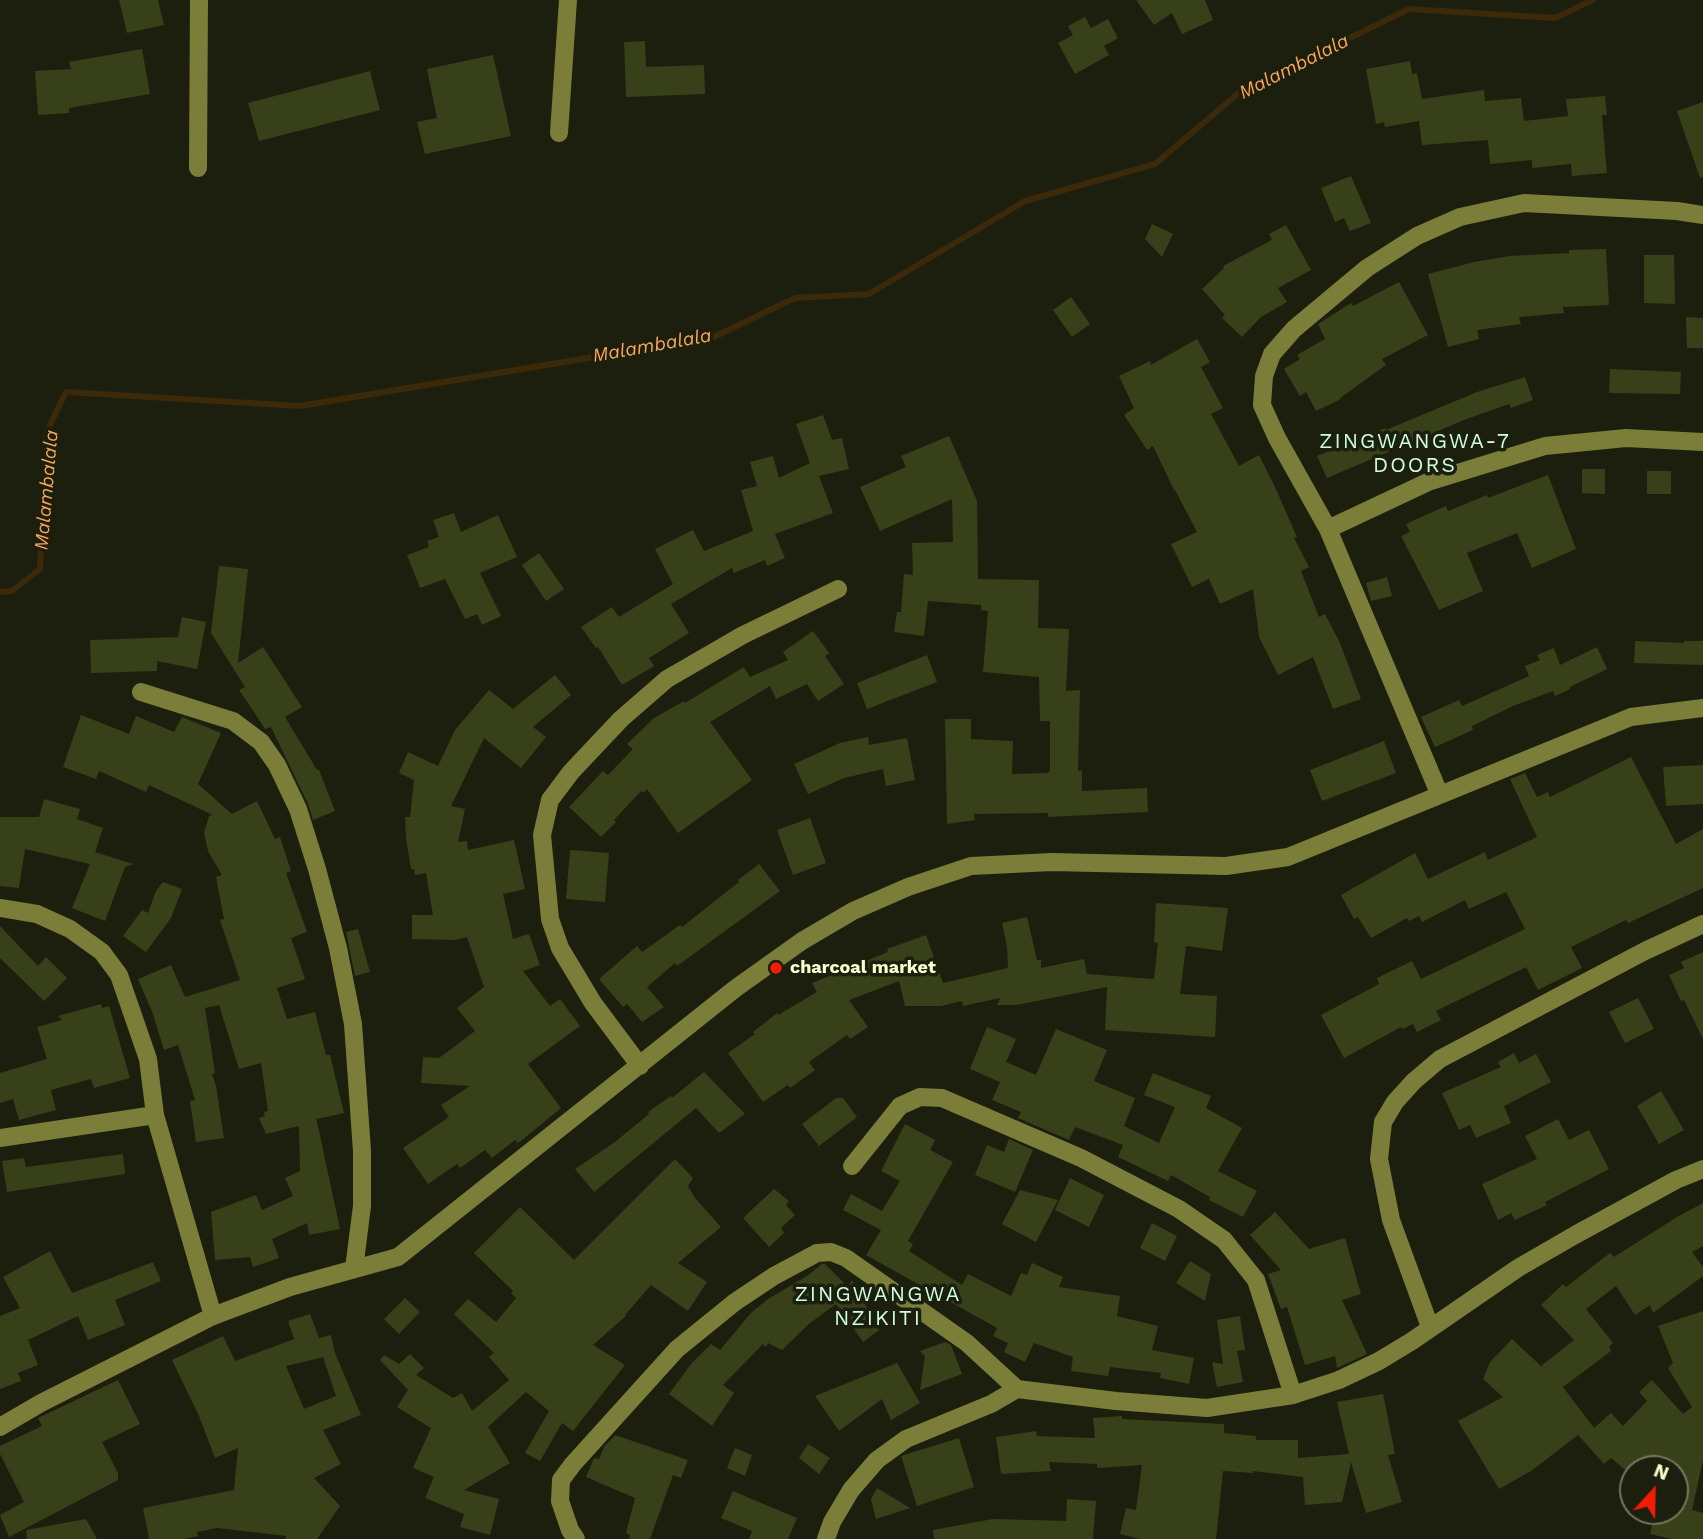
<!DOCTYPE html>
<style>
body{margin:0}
#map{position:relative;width:1703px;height:1539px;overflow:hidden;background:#1c1f0d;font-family:"Work Sans",sans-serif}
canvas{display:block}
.north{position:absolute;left:1619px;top:1455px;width:70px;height:70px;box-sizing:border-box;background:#1c1f0d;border:2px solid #747859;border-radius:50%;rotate:22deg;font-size:19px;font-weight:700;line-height:28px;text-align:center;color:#f8fecc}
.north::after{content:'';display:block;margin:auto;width:24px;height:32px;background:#f11c05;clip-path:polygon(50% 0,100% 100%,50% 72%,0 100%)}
</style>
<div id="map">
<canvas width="1703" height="1539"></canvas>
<div class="north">N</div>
</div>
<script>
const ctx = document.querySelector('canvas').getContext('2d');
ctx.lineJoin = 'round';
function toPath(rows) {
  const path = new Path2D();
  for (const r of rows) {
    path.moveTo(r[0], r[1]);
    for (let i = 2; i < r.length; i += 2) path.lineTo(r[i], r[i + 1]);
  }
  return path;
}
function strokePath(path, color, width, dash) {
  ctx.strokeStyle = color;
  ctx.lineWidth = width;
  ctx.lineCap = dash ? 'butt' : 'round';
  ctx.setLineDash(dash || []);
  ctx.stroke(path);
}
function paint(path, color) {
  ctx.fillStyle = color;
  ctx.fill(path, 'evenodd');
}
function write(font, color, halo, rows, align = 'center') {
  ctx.font = font + ' "Work Sans",sans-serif';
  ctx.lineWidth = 7;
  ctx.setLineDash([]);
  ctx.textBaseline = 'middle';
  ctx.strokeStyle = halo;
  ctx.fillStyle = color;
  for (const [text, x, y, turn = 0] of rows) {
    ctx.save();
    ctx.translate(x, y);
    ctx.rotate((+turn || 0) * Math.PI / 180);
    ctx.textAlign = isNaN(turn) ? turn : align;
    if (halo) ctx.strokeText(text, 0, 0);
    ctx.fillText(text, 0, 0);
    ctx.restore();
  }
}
strokePath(toPath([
 [0,592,12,591,40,569,47,431,66,392,300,406,714,337,795,298,869,294,1025,201,1155,164,1241,91,1409,9,1555,18,1593,0]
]), '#3b290a', 6);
paint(toPath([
 [119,0,158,0,164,25,127,33],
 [1136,0,1205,0,1213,20,1182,34,1172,13,1154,25],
 [1085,17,1091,28,1108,19,1118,38,1104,46,1109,55,1075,74,1058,43,1073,35,1068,26],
 [645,41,646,67,704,65,705,94,626,97,624,42],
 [142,49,150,94,69,108,69,113,38,115,35,71,71,69,69,62],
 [493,55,511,136,425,154,417,122,437,118,427,69],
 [1410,61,1412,74,1417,73,1422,99,1484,90,1485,101,1521,98,1524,121,1568,116,1566,99,1605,96,1607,115,1602,115,1607,173,1572,176,1571,164,1532,168,1532,160,1490,164,1488,140,1422,145,1419,121,1385,127,1384,122,1376,124,1366,69],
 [370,71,380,110,259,141,248,103],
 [1703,102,1703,177,1700,178,1677,111],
 [1351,176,1371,223,1350,231,1344,218,1335,222,1321,188],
 [1152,224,1173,234,1162,257,1145,239],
 [1286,225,1311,270,1278,288,1287,302,1261,317,1242,337,1222,318,1225,315,1202,289,1224,268,1223,266,1272,240,1269,234],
 [1606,249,1609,305,1563,307,1564,313,1519,317,1521,324,1477,330,1479,339,1448,347,1428,274,1474,262,1510,256,1569,253,1569,250],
 [1644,255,1674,255,1675,304,1644,303],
 [1399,282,1428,335,1382,359,1386,365,1340,398,1341,399,1316,411,1306,392,1300,396,1284,369,1300,359,1297,355,1325,339,1318,324,1351,303,1353,306],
 [1071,297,1090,324,1072,337,1053,310],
 [1686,317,1703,318,1703,348,1687,348],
 [1197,339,1210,362,1201,367,1223,408,1211,414,1239,466,1259,455,1275,487,1297,537,1294,538,1309,567,1301,571,1319,617,1325,614,1340,643,1361,699,1333,709,1313,657,1278,675,1259,637,1253,589,1220,604,1209,579,1192,587,1171,544,1197,532,1175,490,1174,490,1153,446,1147,450,1124,415,1134,408,1119,376,1150,361,1151,365],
 [1610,369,1681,372,1680,394,1609,393],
 [1525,377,1533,400,1511,408,1509,404,1464,420,1327,478,1317,456,1385,428,1386,430,1477,392],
 [823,415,832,440,842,438,849,469,819,476,833,513,775,534,785,558,767,566,765,560,734,573,732,568,671,604,689,633,649,658,654,666,622,685,598,647,596,648,581,627,612,607,619,617,673,584,655,549,693,530,704,551,753,531,741,490,757,486,750,462,773,456,779,478,810,463,796,424],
 [949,436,977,501,978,579,1039,580,1038,628,1069,629,1066,691,1080,690,1078,771,1082,770,1082,791,1147,788,1148,812,1048,817,1048,813,974,814,975,820,947,824,945,719,971,719,971,739,1013,741,1012,774,1047,773,1050,771,1050,721,1040,721,1039,677,983,672,988,611,981,610,981,605,928,601,924,636,894,632,897,612,901,612,904,574,913,575,912,543,953,542,952,499,880,531,860,487,906,467,901,456],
 [1582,469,1605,469,1605,494,1582,493],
 [1647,471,1671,471,1671,494,1647,494],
 [1548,475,1576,549,1532,568,1517,533,1467,553,1483,591,1439,610,1401,536,1410,532,1406,524,1446,506,1448,511,1487,495,1488,498],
 [454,513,461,532,498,515,517,557,480,573,501,616,482,625,477,614,465,619,445,579,420,588,407,555,429,547,427,541,439,537,433,520],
 [539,553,564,589,546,601,522,565],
 [219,566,248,569,238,663,263,647,302,707,285,717,317,770,319,770,335,811,313,820,308,804,271,727,265,729,254,712,239,690,245,687,211,633],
 [1387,577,1392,596,1371,601,1366,583],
 [182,617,206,622,197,669,157,661,157,671,91,673,90,640,178,637],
 [813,631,829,653,825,656,844,684,818,701,807,684,776,699,770,686,710,722,752,780,678,833,647,789,643,793,641,791,614,820,616,822,601,837,569,807,603,771,608,775,633,749,627,744,654,718,684,701,685,703,744,667,750,677,788,660,783,652],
 [1635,641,1684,643,1684,641,1703,641,1703,665,1634,663],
 [1597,647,1607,669,1570,687,1570,689,1555,696,1553,691,1513,706,1472,726,1473,730,1435,747,1421,717,1459,700,1462,706,1529,676,1525,666,1540,660,1537,655,1554,648,1560,665],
 [927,655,937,682,867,709,857,683],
 [555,675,571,695,533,727,546,737,521,768,484,738,451,806,465,809,458,842,467,841,468,850,514,840,525,889,503,894,513,939,529,934,540,965,523,971,550,1006,560,999,580,1026,528,1064,561,1108,528,1135,518,1143,515,1140,492,1158,485,1150,460,1168,457,1164,428,1184,403,1148,449,1117,441,1105,470,1086,421,1083,423,1057,439,1058,475,1031,457,1008,484,987,467,937,455,940,412,939,412,915,433,915,426,873,415,875,414,869,411,869,406,838,405,817,410,817,414,780,399,773,408,752,438,766,455,730,489,690,513,709],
 [81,715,129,734,136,716,174,732,182,717,221,733,198,784,232,814,257,801,275,839,280,837,291,871,286,873,307,932,291,938,305,979,277,988,287,1019,315,1012,326,1055,330,1055,344,1113,317,1119,316,1117,340,1229,309,1235,307,1223,272,1239,279,1258,253,1267,250,1257,215,1260,211,1212,256,1195,262,1210,293,1196,285,1178,300,1171,299,1126,266,1134,259,1118,265,1116,264,1112,268,1111,261,1063,239,1069,219,1005,205,1008,215,1073,212,1074,216,1086,224,1138,196,1142,190,1101,195,1100,178,1045,164,1050,153,1014,138,979,171,965,185,997,240,980,220,920,224,919,216,877,222,875,208,851,204,833,209,816,213,815,149,785,146,792,99,771,96,779,63,767],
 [868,737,869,745,907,738,915,780,886,786,883,769,844,778,808,794,794,764,840,743],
 [1384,741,1396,773,1322,801,1310,770],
 [1631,757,1676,844,1703,829,1703,888,1628,923,1626,920,1571,947,1582,968,1538,990,1526,967,1436,1011,1441,1020,1417,1032,1413,1024,1402,1029,1401,1027,1344,1058,1321,1015,1379,984,1377,978,1412,961,1421,979,1525,929,1506,892,1469,909,1465,900,1422,922,1419,916,1409,921,1407,918,1371,938,1358,917,1354,919,1341,895,1415,853,1428,879,1485,852,1488,860,1537,837,1510,779,1513,778,1525,773,1537,797,1548,792,1550,797],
 [1703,765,1703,804,1666,806,1663,767],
 [44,799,80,809,77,819,103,828,95,852,133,864,125,867,105,921,72,908,90,864,25,849,19,888,0,886,0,817,39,817],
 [810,818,826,863,793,875,777,830],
 [570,850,609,853,605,902,566,899],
 [759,864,780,891,677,966,675,963,647,987,664,1007,642,1022,627,1004,623,1007,599,979,637,946,642,952,680,925,682,927,739,882,738,880],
 [163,882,182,889,171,918,146,952,123,936,142,910,148,913,156,891],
 [1156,903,1228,908,1222,951,1186,946,1180,994,1217,996,1215,1037,1105,1030,1107,987,1016,1005,997,1005,1000,998,963,1006,962,1001,941,1006,905,1006,899,981,849,1000,868,1027,850,1039,847,1035,809,1062,815,1070,790,1088,788,1085,763,1102,728,1053,755,1034,753,1032,777,1013,778,1015,817,992,812,983,888,952,887,949,926,935,943,983,1008,968,1007,947,1002,923,1027,917,1037,960,1041,960,1041,968,1084,959,1087,974,1154,979,1158,943,1154,942],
 [0,926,38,966,46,957,67,978,44,1001,0,958],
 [358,929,370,972,355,976,346,932],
 [1703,952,1703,1039,1684,1000,1681,1001,1669,975,1684,968,1681,962],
 [1638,998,1654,1029,1625,1043,1609,1012],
 [101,1004,102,1008,109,1006,130,1078,94,1088,91,1079,51,1090,56,1110,19,1120,13,1099,0,1103,0,1073,47,1059,37,1027,62,1020,58,1016],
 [987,1027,1016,1039,1006,1062,1036,1075,1056,1029,1107,1050,1094,1081,1135,1098,1124,1126,1159,1143,1175,1107,1144,1095,1153,1073,1211,1096,1206,1108,1242,1128,1218,1171,1257,1191,1243,1217,1209,1200,1210,1197,1171,1175,1168,1181,1118,1157,1123,1145,1075,1127,1069,1140,1018,1118,1021,1112,992,1100,1000,1082,970,1069],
 [1514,1053,1519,1063,1536,1054,1551,1082,1504,1106,1511,1123,1476,1138,1470,1125,1459,1130,1442,1093,1501,1067,1498,1062],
 [704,1072,745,1114,719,1133,696,1108,594,1192,575,1169,615,1142,649,1114,648,1112,671,1096,672,1098],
 [1661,1091,1684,1130,1659,1144,1637,1106],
 [836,1098,843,1098,857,1117,819,1146,802,1124],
 [1558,1119,1569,1140,1589,1130,1609,1169,1545,1202,1547,1205,1515,1220,1511,1213,1498,1220,1482,1184,1537,1159,1525,1136],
 [905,1124,935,1140,930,1150,953,1162,908,1241,913,1244,909,1251,962,1285,968,1274,1011,1296,1021,1273,1027,1275,1032,1263,1063,1277,1059,1287,1120,1296,1117,1316,1158,1326,1152,1350,1194,1358,1189,1384,1160,1378,1161,1373,1110,1367,1108,1376,1071,1371,1073,1357,1034,1343,1025,1362,1004,1352,1008,1343,993,1336,997,1328,866,1255,881,1230,843,1210,851,1194,882,1211,900,1181,881,1171],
 [1009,1139,1033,1150,1015,1192,975,1175,987,1145,1004,1152],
 [123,1154,125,1174,7,1192,2,1161,24,1158,26,1167],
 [675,1159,693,1178,688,1186,695,1198,721,1227,678,1263,707,1282,688,1311,651,1285,625,1315,626,1316,593,1345,625,1365,573,1431,562,1423,540,1461,525,1453,549,1411,526,1392,488,1427,510,1463,464,1490,499,1499,490,1535,460,1527,464,1514,425,1498,434,1477,413,1468,431,1428,397,1407,408,1390,380,1360,384,1355,399,1364,410,1354,424,1368,416,1375,453,1398,462,1393,472,1411,509,1380,489,1357,494,1353,454,1314,468,1299,496,1322,516,1298,511,1293,513,1291,474,1253,520,1207,574,1260],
 [1070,1178,1104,1195,1089,1227,1055,1210],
 [774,1189,789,1201,786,1205,795,1215,781,1228,784,1233,769,1247,743,1218],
 [1020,1190,1058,1200,1036,1242,1002,1224],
 [1703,1203,1703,1246,1692,1252,1703,1267,1703,1276,1653,1313,1650,1305,1635,1315,1616,1286,1586,1309,1613,1343,1609,1347,1611,1351,1563,1387,1594,1428,1611,1413,1623,1426,1647,1401,1639,1392,1652,1380,1683,1414,1692,1407,1668,1368,1673,1363,1658,1326,1703,1311,1703,1460,1692,1510,1703,1513,1703,1539,1672,1539,1650,1534,1655,1511,1675,1511,1675,1469,1624,1469,1611,1458,1604,1464,1578,1435,1531,1471,1499,1489,1458,1421,1503,1397,1483,1379,1490,1362,1512,1339,1541,1366,1574,1340,1541,1305,1563,1284,1566,1287,1610,1253,1614,1257,1677,1217],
 [1275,1212,1309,1249,1345,1238,1361,1294,1342,1300,1367,1354,1337,1368,1335,1356,1305,1365,1287,1307,1281,1309,1268,1274,1281,1270,1250,1235],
 [1152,1223,1177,1236,1165,1261,1140,1248],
 [50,1251,72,1293,153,1262,161,1281,115,1300,125,1325,88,1340,78,1316,28,1340,38,1365,18,1373,21,1381,0,1389,0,1316,20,1308,3,1277],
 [1190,1261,1211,1274,1205,1301,1176,1283],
 [822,1264,825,1264,848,1287,852,1280,879,1330,863,1342,836,1304,810,1323,782,1350,768,1343,766,1347,763,1344,723,1385,734,1393,712,1426,669,1394,691,1364,711,1344,720,1350,751,1313,768,1299,807,1276],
 [405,1298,420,1312,399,1334,384,1319],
 [310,1314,319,1338,331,1335,335,1353,361,1415,323,1430,341,1464,314,1478,340,1506,317,1539,285,1539,287,1536,217,1528,197,1532,198,1536,184,1539,149,1539,143,1508,234,1490,238,1448,215,1458,199,1416,172,1360,223,1336,235,1361,294,1339,288,1321],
 [323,1357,336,1396,304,1409,286,1366,324,1357],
 [1240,1316,1245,1350,1237,1351,1243,1382,1217,1387,1212,1362,1223,1364,1217,1320],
 [945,1342,951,1345,962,1374,920,1390,925,1356,920,1351],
 [897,1363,920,1403,891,1420,882,1399,839,1431,815,1396],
 [118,1380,140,1424,102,1442,118,1473,118,1480,9,1537,0,1515,24,1502,0,1454,0,1446,42,1426,38,1418,40,1417],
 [1383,1394,1395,1454,1388,1455,1402,1502,1366,1513,1351,1462,1342,1502,1305,1505,1303,1477,1253,1471,1253,1473,1223,1471,1216,1539,1140,1539,1120,1534,1126,1508,1136,1510,1142,1465,1097,1468,1097,1464,1049,1462,1051,1471,1001,1474,996,1437,1036,1431,1037,1436,1095,1438,1093,1418,1122,1416,1122,1419,1224,1424,1224,1433,1256,1436,1256,1440,1298,1440,1298,1458,1349,1454,1337,1402],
 [615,1435,688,1460,681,1478,673,1475,650,1539,629,1539,630,1535,626,1533,635,1498,586,1477,594,1458,599,1459,604,1447],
 [959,1438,974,1487,917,1506,901,1456],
 [808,1444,830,1458,819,1474,799,1458],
 [735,1448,752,1455,745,1476,727,1468],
 [877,1488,910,1508,876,1519,871,1499],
 [733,1491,797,1518,788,1539,749,1539,752,1531,721,1518],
 [1067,1499,1096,1501,1093,1539,934,1539,933,1530,993,1519,1066,1521],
 [86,1519,97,1539,27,1539,26,1530]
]), '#384019');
strokePath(toPath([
 [559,133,568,0],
 [198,168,199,0],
 [1328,529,1428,482,1545,446,1626,438,1703,442],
 [141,692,233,721,261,742,277,765,298,809,317,869,338,948,353,1024,362,1151,362,1206,354,1269],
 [1439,793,1328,529,1277,438,1262,405,1264,376,1272,354,1294,329,1367,268,1417,236,1460,217,1524,203,1677,211,1703,215],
 [0,908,37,914,70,929,102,952,119,975,148,1059,155,1115,213,1316],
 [640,1066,593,1003,560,948,550,919,542,835,550,800,571,772,621,719,667,679,743,635,838,589],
 [0,1138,155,1115],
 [852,1166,900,1106,920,1097,942,1098,1081,1158,1179,1209,1224,1240,1256,1280,1293,1395],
 [1430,1327,1391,1220,1379,1159,1383,1122,1395,1102,1414,1081,1440,1059,1645,951,1703,924],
 [0,1427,41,1403,213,1316,290,1287,398,1257,736,988,802,941,853,911,908,887,971,866,1052,862,1226,866,1288,857,1631,717,1703,708],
 [576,1539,570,1530,560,1501,561,1480,573,1464,677,1349,735,1302,774,1276,817,1253,831,1252,846,1258,967,1343,1017,1389],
 [826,1539,832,1522,851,1490,877,1460,906,1439,991,1404,1017,1389,1116,1401,1207,1408,1293,1395,1339,1380,1379,1361,1412,1341,1518,1268,1575,1235,1676,1180,1703,1169]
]), '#7b7e39', 18);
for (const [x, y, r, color] of [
 [776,968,7,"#f11c05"]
]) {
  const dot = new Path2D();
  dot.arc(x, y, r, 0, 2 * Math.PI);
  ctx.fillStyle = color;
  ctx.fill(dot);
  strokePath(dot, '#1c1f0d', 2.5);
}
write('bold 18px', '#f8fecc', '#1c1f0d', [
 ["charcoal market",790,968]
], 'left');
write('italic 19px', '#fca65d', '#1c1f0d', [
 ["Malambalala",1294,67,-27],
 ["Malambalala",652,346,-10],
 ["Malambalala",47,490,-85]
]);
ctx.letterSpacing = '2px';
write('21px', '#cefee0', '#1c1f0d', [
 ["ZINGWANGWA-7",1415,442],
 ["DOORS",1415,466],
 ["ZINGWANGWA",878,1295],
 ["NZIKITI",878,1319]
]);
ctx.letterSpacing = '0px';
</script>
